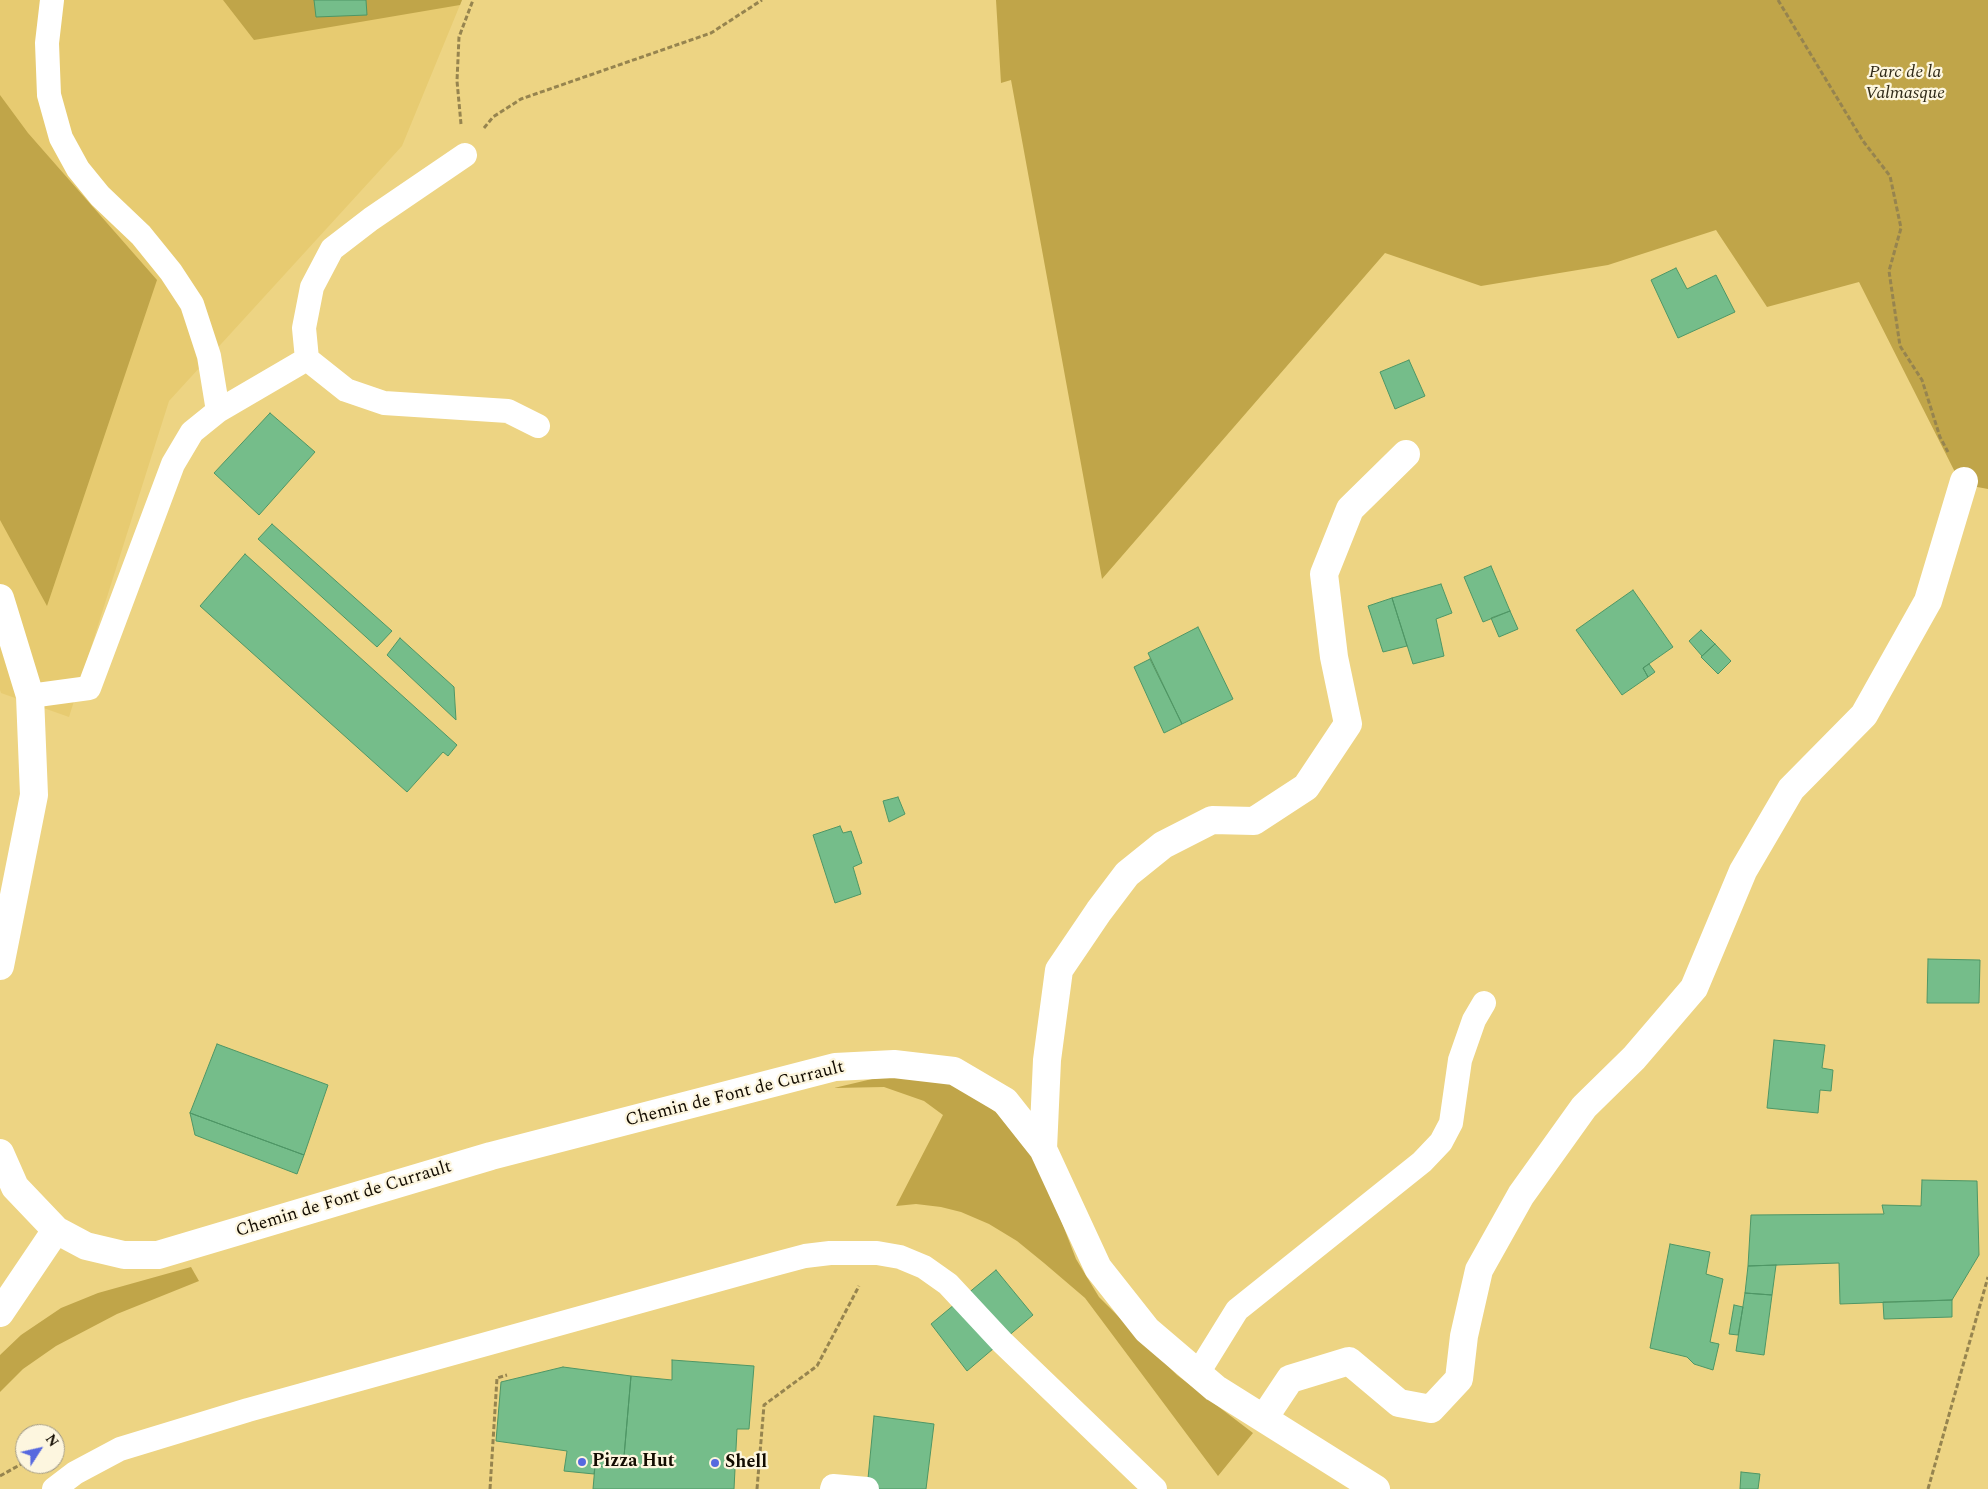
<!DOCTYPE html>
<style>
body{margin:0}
#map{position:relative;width:1988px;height:1489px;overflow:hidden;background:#edd483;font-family:Spectral,serif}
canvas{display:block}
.north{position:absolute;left:15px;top:1424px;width:50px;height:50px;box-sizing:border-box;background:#fdf6df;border:1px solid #9f9886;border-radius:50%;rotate:55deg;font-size:14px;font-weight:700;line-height:20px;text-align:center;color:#120b00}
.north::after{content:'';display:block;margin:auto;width:18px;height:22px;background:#5769df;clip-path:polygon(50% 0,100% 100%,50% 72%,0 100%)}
</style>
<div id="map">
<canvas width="1988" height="1489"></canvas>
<div class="north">N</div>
</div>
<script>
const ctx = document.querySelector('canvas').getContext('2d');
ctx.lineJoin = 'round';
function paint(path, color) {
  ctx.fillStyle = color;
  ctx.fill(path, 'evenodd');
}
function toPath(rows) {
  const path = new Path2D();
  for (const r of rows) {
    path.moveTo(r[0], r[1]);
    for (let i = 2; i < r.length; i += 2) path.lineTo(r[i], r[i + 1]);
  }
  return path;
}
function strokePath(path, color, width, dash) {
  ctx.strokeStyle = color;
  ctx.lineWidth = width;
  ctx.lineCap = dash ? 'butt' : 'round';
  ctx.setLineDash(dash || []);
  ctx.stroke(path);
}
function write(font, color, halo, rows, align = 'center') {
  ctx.font = font + ' Spectral,serif';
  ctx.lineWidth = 4.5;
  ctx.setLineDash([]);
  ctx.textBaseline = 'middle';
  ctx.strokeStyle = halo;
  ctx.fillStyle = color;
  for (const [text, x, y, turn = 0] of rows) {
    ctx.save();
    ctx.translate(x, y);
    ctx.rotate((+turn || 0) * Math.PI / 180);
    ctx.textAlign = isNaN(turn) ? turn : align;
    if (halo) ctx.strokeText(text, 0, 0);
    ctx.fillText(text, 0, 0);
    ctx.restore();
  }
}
paint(toPath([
 [0,0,462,0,402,146,169,401,69,717,1,693,0,690]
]), '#e7cb71');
paint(toPath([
 [223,0,462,0,460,5,254,40],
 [996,0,1988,0,1988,489,1961,484,1859,282,1767,307,1716,230,1608,265,1481,286,1385,253,1102,579,1011,80,1001,83],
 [0,95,28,133,157,280,47,606,0,520],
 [910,1075,948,1083,973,1094,998,1114,1033,1158,1061,1220,1076,1259,1099,1297,1177,1375,1253,1433,1218,1476,1085,1298,1044,1263,1017,1241,989,1224,961,1212,941,1207,916,1204,896,1206,943,1115,924,1101,884,1087,834,1088,872,1079],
 [191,1267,199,1281,117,1314,56,1346,23,1369,0,1392,0,1355,21,1335,61,1308,98,1293]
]), '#c0a549');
const building = toPath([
 [314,0,366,0,367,15,316,17,314,0],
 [1676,268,1687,289,1716,275,1735,312,1678,338,1651,280,1676,268],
 [1409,360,1425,396,1395,409,1380,372,1409,360],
 [270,413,315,452,259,515,214,473,270,413],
 [272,524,392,631,377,647,258,539,272,524],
 [245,554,457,745,448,756,443,752,407,792,200,606,245,554],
 [1491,566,1510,611,1483,622,1464,577,1491,566],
 [1441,584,1452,613,1436,619,1444,656,1413,664,1392,598,1441,584],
 [1633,590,1673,647,1643,668,1648,677,1622,695,1576,630,1633,590],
 [1392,598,1407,646,1383,652,1368,606,1392,598],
 [1510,611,1518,629,1499,637,1491,618,1510,611],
 [1198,627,1233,699,1182,724,1148,653,1198,627],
 [1701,630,1715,644,1702,656,1689,641,1701,630],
 [400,638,454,687,456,720,387,655,400,638],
 [1715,644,1731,661,1718,674,1701,657,1715,644],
 [1150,659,1182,724,1164,733,1134,667,1150,659],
 [1649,664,1655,672,1648,677,1643,668,1649,664],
 [898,797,905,814,889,822,883,801,898,797],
 [840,826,843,833,851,831,862,863,853,867,861,894,835,903,813,835,840,826],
 [1928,959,1980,960,1979,1003,1927,1003,1928,959],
 [1774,1040,1825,1045,1822,1068,1833,1070,1831,1091,1820,1090,1818,1113,1767,1108,1774,1040],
 [217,1044,328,1085,304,1155,190,1113,217,1044],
 [190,1113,304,1155,297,1174,195,1135,190,1113],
 [1922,1180,1977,1181,1979,1255,1952,1300,1840,1304,1839,1263,1748,1266,1751,1215,1884,1214,1882,1205,1921,1206,1922,1180],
 [1670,1244,1710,1252,1706,1274,1723,1279,1710,1342,1719,1344,1713,1370,1694,1364,1687,1357,1650,1348,1670,1244],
 [1776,1265,1772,1295,1745,1293,1748,1266,1776,1265],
 [996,1270,1033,1315,967,1371,931,1324,996,1270],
 [1745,1293,1772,1295,1764,1355,1736,1351,1745,1293],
 [1952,1300,1952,1317,1884,1319,1883,1302,1952,1300],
 [1734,1305,1743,1307,1738,1335,1729,1334,1734,1305],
 [672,1360,754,1366,749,1429,737,1429,734,1489,593,1489,595,1466,623,1468,631,1376,672,1380,672,1360],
 [563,1367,631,1376,623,1468,595,1466,594,1474,564,1471,567,1451,496,1441,501,1382,563,1367],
 [874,1416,934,1424,926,1489,867,1489,874,1416],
 [1741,1472,1760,1474,1758,1489,1740,1489,1741,1472]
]);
paint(building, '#75bd8a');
strokePath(building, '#4e9665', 1);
strokePath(toPath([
 [1778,0,1863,141,1890,176,1901,228,1889,271,1900,346,1922,380,1940,437,1948,452],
 [461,124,457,81,459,37,473,0],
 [484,128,493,117,521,99,711,33,762,0],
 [0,1476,25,1462],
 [490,1489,497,1378,507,1375],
 [757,1489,764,1405,817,1366,859,1286],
 [1928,1489,1988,1277]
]), '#96844f', 3, [5, 2.5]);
strokePath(toPath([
 [52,0,47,43,49,95,61,138,78,169,100,196,141,235,171,272,192,304,209,356,218,411],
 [465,155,371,219,332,249,312,287,304,328,307,359,346,390,384,403,508,411,538,426],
 [30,696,89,688,173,464,192,432,218,411,307,359],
 [1198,1373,1237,1310,1422,1162,1441,1142,1451,1123,1460,1060,1474,1020,1484,1003],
 [54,1489,75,1473,120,1449,248,1410,775,1264,805,1256,830,1253,877,1253,900,1257,924,1267,948,1284,1002,1342,1155,1489],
 [832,1489,833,1486,867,1489]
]), '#fff', 24);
strokePath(toPath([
 [0,598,30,696,34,795,0,966],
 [1043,1149,1047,1060,1059,970,1099,911,1127,874,1163,845,1212,820,1254,821,1306,787,1348,724,1334,657,1324,574,1350,509,1406,454],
 [0,1153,15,1187,56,1230,86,1246,124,1255,158,1255,491,1156,835,1067,894,1064,954,1071,1005,1101,1043,1149,1098,1268,1147,1330,1215,1388,1376,1489],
 [0,1313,56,1230],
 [1264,1418,1290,1379,1349,1361,1399,1403,1431,1409,1459,1379,1464,1336,1479,1270,1521,1195,1584,1107,1634,1058,1694,988,1743,871,1791,789,1864,715,1928,601,1964,481]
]), '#fff', 28);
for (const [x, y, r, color] of [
 [582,1462,5,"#5769df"],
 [715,1463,5,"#5769df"]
]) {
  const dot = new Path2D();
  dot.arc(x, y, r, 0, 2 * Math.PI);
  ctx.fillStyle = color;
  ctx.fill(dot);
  strokePath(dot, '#fdf6df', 2);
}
write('italic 18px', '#2f2917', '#fdf6df', [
 ["Parc de la",1905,73],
 ["Valmasque",1905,94]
]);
write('18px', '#120b00', '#fdf6df', [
 ["Chemin de Font de Currault",735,1095,-14],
 ["Chemin de Font de Currault",344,1200,-17]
]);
write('bold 18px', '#120b00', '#fdf6df', [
 ["Pizza Hut",592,1462],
 ["Shell",725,1463]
], 'left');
</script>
